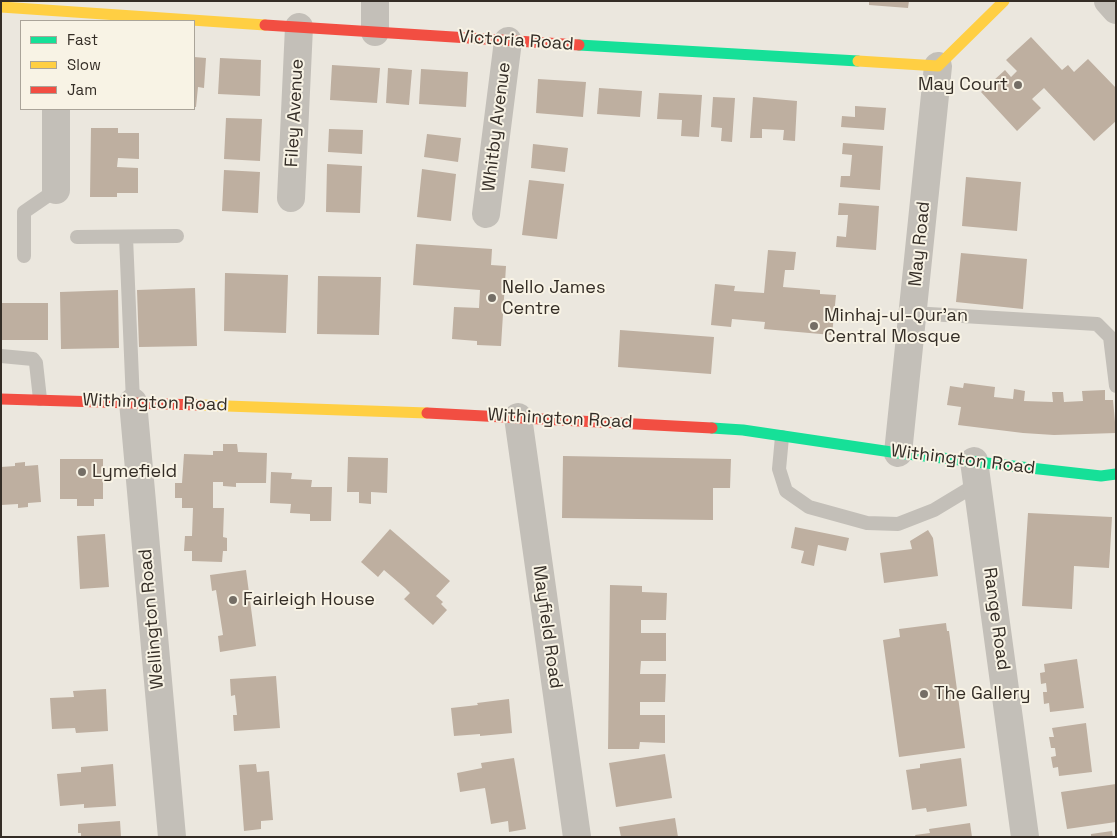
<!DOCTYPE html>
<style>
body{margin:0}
#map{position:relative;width:1117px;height:838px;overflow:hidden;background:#ebe7de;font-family:"Space Grotesk",sans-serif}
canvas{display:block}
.frame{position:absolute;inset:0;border:2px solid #342d26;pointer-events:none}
.legend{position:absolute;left:20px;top:20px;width:175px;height:90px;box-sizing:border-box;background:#f8f3e5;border:1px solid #aaa499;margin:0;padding:6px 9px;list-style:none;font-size:15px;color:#342d26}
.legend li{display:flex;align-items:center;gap:10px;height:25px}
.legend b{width:25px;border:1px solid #aaa499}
</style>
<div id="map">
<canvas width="1117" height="838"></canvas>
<div class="frame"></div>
<ul class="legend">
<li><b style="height:6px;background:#16e098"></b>Fast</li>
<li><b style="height:6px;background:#ffcf43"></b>Slow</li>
<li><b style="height:6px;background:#f24e42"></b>Jam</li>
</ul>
</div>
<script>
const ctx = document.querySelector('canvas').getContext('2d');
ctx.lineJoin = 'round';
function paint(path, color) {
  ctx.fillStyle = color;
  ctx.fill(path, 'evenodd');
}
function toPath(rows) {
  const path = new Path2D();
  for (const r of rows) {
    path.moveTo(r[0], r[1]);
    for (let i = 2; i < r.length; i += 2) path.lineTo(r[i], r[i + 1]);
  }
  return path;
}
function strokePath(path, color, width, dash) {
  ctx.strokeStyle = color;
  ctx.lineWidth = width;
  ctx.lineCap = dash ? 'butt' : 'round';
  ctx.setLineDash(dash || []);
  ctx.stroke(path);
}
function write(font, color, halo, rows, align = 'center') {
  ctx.font = font + ' "Space Grotesk",sans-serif';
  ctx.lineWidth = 4;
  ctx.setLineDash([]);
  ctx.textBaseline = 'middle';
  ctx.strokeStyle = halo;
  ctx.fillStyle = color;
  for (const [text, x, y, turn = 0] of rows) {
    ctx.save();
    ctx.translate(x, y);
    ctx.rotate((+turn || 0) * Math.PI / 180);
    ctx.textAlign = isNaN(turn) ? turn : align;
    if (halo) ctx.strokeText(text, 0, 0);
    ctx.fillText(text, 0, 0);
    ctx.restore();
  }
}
paint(toPath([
 [869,1,909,1,908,8,869,5],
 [1031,37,1062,70,1068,65,1074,72,1088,59,1116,88,1116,121,1094,141,1044,88,1032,99,1041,108,1017,131,981,92,1005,70,1011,77,1017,71,1006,60],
 [194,57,206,58,204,88,198,87,196,107,194,107],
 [220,58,261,60,260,96,218,94],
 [332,65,380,68,377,103,330,100],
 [388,68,412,70,409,105,386,103],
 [421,69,468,72,466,107,419,104],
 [538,79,586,82,583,117,536,113],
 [599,88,642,91,640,117,597,114],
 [659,93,702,95,699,137,681,136,682,120,657,119],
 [713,97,735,98,732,142,721,141,722,128,711,127],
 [753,97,797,101,795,141,783,140,784,130,762,129,762,138,750,138],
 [855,106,886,108,884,130,841,127,842,116,855,117],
 [226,118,262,119,260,161,224,159],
 [91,128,118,128,118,133,139,133,139,159,118,158,117,167,138,168,138,193,117,193,117,197,90,197],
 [329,129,363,130,362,154,328,152],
 [427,134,461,138,458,162,424,157],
 [843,143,883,146,880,190,840,187,841,176,850,176,852,155,842,154],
 [533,144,568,148,565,172,531,168],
 [327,164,362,166,360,213,326,212],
 [422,169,456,174,451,221,417,217],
 [224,170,260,172,258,213,222,211],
 [966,177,1021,182,1017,231,962,226],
 [529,180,564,184,557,239,522,235],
 [839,203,879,206,876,250,836,247,837,236,846,237,848,215,838,215],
 [416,244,492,249,491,265,506,266,501,346,477,345,477,341,452,339,454,307,479,308,480,290,413,285],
 [768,250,796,252,794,270,785,270,783,287,820,290,820,294,836,295,832,335,764,329,765,322,732,319,731,327,711,325,715,284,735,286,734,291,764,293],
 [961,253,1027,259,1023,309,956,302],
 [225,273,288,275,286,333,224,331],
 [318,276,381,277,379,335,317,334],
 [195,288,197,346,139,347,137,290],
 [118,290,119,348,61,349,60,292],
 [1,303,48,303,48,340,1,340],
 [620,330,714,337,711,374,618,367],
 [964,383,995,387,994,397,1013,399,1014,389,1025,391,1024,401,1053,402,1052,392,1063,392,1064,402,1083,401,1082,391,1105,390,1105,400,1113,400,1116,433,1054,435,1023,433,958,425,961,407,947,405,950,386,963,388],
 [223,444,237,444,238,452,267,453,266,483,236,483,236,487,223,486,223,482,213,482,213,508,224,508,223,537,227,538,227,551,223,551,222,562,192,561,192,551,184,551,185,536,192,536,193,508,182,508,182,498,175,498,175,483,182,483,184,454,213,455,213,451,223,451],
 [563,456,731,459,730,488,713,488,713,520,562,518],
 [348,457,388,458,387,493,371,492,371,504,359,503,359,492,347,492],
 [60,459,103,459,103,499,94,499,94,506,77,506,77,499,60,499],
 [25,462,25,466,38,465,41,502,28,503,28,507,18,508,18,504,1,505,1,467,15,466,15,463],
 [271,472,292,473,291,479,312,480,311,487,332,487,331,521,310,521,310,514,290,513,291,504,270,503],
 [1028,513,1112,517,1109,568,1074,566,1072,609,1022,606],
 [795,527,849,538,846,551,818,545,814,566,801,563,804,551,791,548],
 [390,529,450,581,436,596,443,602,441,604,447,610,433,625,404,599,410,593,405,588,384,570,378,577,361,562],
 [928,530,933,538,938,576,884,583,880,553,912,549,910,541],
 [105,534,109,587,80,589,77,536],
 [246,570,256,646,220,652,218,636,223,635,216,590,212,591,210,575],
 [610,585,642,586,642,592,667,593,666,620,641,620,641,633,666,633,666,661,641,661,640,674,666,674,665,702,640,702,640,715,665,715,665,743,640,742,639,749,608,749],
 [946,623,947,631,949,631,965,748,899,757,883,640,900,637,899,629],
 [1077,659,1084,708,1050,712,1049,703,1044,704,1043,692,1047,692,1046,683,1041,684,1040,673,1045,672,1044,664],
 [276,676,280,728,234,731,233,715,237,715,235,695,231,696,230,679],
 [106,689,108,731,76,733,75,728,52,729,50,698,74,697,73,691],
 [509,699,512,733,480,736,480,734,454,736,451,708,478,705,477,703],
 [1086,723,1092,772,1059,776,1058,767,1053,768,1051,757,1056,756,1055,748,1051,748,1049,737,1054,737,1052,728],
 [665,754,672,798,616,807,609,763],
 [514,758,526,829,509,832,508,821,491,824,485,788,460,792,457,773,482,768,481,763],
 [961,758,967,806,927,812,926,808,912,810,906,770,920,768,920,764],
 [113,764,116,806,84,808,84,804,60,806,57,774,81,772,81,767],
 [256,764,257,772,269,771,273,820,261,821,261,829,244,831,239,765],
 [1116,784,1116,822,1067,829,1061,792],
 [675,818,678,837,621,837,619,827],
 [120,821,121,837,81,837,81,833,78,833,78,824],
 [970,823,972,837,916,837,915,835,930,833,929,829],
 [1112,831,1113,837,1091,837,1091,834]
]), '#beafa0');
strokePath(toPath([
 [77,237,177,236],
 [126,237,133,402],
 [24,256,24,212,56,190],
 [912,313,1097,324,1110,337,1116,386],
 [1,356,33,359,36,363,40,399],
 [782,437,779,469,786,491,809,507,867,523,898,524,934,510,977,484]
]), '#c3bfb8', 14);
strokePath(toPath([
 [1108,1,1116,10],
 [375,32,375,1],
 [56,109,56,190],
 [291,198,299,27],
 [486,214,508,41],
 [133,402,172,837],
 [518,417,577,837],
 [898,453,938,66],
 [974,461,1025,837]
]), '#c3bfb8', 28);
strokePath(toPath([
 [579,45,858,61],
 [712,428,743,430,898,453,1101,476,1116,474]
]), '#16e098', 11);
strokePath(toPath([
 [1,7,265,25],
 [858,61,938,66,1004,1],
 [198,405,427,413]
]), '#ffcf43', 11);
strokePath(toPath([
 [265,25,579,45],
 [1,399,198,405],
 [427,413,712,428]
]), '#f24e42', 11);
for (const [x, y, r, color] of [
 [1018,85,5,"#746e66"],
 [492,298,5,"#746e66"],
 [814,326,5,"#746e66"],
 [82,472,5,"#746e66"],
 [233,600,5,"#746e66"],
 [924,694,5,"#746e66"]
]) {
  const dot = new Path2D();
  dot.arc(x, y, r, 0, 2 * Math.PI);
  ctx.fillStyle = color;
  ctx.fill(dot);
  strokePath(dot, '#f8f3e5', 2);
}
write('18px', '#342d26', '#f8f3e5', [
 ["Victoria Road",516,41,4],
 ["Filey Avenue",295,113,-87],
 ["Whitby Avenue",497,127,-83],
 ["May Road",920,244,-84],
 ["Withington Road",155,403,2],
 ["Withington Road",560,419,3],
 ["Withington Road",963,460,7],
 ["Wellington Road",152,619,-95],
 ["Range Road",996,619,82],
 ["Mayfield Road",547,627,82]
]);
write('18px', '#342d26', '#f8f3e5', [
 ["May Court",1008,85,"right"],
 ["Nello James",502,288],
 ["Centre",502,309],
 ["Minhaj-ul-Qur'an",824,316],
 ["Central Mosque",824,337],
 ["Lymefield",92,472],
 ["Fairleigh House",243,600],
 ["The Gallery",934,694]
], 'left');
</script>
